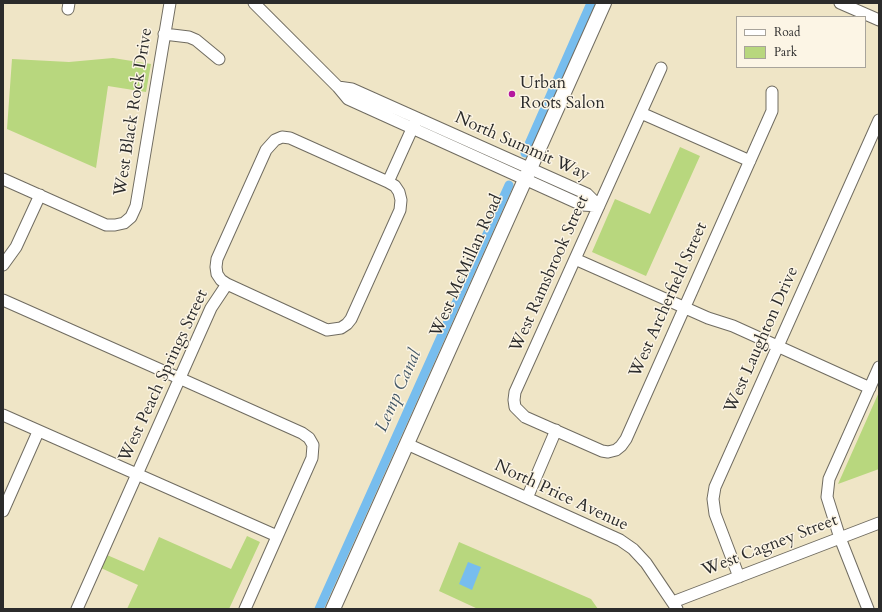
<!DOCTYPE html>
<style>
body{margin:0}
#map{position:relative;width:882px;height:612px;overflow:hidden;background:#efe5c6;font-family:Cardo,serif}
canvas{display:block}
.frame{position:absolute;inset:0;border:4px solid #2b2b2b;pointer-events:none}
.legend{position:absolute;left:736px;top:16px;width:130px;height:52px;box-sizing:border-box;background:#fcf5e5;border:1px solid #a8a49b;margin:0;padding:5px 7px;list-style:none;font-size:12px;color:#2b2b2b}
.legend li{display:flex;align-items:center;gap:8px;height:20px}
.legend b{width:20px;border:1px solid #a8a49b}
</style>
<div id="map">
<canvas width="882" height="612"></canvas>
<div class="frame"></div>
<ul class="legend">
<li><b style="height:5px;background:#fff"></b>Road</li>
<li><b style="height:11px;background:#b8d77e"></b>Park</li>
</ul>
</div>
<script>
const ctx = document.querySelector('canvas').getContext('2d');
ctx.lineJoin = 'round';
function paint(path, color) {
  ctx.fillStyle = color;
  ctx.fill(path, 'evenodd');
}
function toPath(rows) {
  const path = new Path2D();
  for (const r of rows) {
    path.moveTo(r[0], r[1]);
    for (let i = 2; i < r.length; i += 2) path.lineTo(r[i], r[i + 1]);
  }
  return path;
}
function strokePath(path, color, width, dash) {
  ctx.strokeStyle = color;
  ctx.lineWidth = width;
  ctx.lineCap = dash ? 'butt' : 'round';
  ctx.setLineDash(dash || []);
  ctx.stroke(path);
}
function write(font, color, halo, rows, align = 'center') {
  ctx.font = font + ' Cardo,serif';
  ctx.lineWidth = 3;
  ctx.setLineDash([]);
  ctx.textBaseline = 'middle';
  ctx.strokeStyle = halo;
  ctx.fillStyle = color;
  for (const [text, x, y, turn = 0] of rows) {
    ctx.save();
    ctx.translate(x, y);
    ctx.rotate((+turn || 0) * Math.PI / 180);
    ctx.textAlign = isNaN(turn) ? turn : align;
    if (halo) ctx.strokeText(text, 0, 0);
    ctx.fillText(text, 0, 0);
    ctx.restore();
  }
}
paint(toPath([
 [113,58,151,64,146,92,108,86,96,168,7,129,12,59,69,62],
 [680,147,700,156,646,276,592,252,615,199,650,214],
 [879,392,879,469,838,484],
 [247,536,260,542,229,609,127,609,138,585,101,568,107,555,144,571,159,537,231,569],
 [459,542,591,599,598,609,478,609,439,591]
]), '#b8d77e');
paint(toPath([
 [468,562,481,567,472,590,459,584]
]), '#77bdee');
strokePath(toPath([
 [525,153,591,3],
 [319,609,509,185]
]), '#77bdee', 9);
const minor = toPath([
 [254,3,338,87,348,99,582,205,599,206],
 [840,3,879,20],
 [68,9,69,3],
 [164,34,189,37,196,40,219,59],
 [661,68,515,392,514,400,515,407,525,417,602,451,608,452,616,450,621,446,626,439,772,111,772,92],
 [338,87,352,89,587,194,599,206],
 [641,113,750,161],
 [3,179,106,225,115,225,124,223,131,217,136,206,170,3],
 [575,259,708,318,733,326,870,388],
 [3,265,16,247,40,195],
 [227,284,327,330,341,328,347,324,351,319,400,210,401,200,399,192,395,186,388,182,417,118],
 [3,300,179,378,302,433,309,438,313,445,312,458,245,609],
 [3,415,277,536],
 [407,444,620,540,633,549,646,563,677,609],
 [527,498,556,430],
 [3,511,38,432],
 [739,577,715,514,713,499,715,487,879,120],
 [673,602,879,523],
 [77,609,211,308,227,284,221,280,217,274,216,267,217,259,266,150,275,140,282,137,290,138,388,182],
 [868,609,840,538,827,497,829,479,879,367]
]);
const major = toPath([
 [333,609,604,3]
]);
strokePath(minor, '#706c61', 13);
strokePath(major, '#706c61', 16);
strokePath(minor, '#fff', 11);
strokePath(major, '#fff', 14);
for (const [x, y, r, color] of [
 [512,94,4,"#b5179e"]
]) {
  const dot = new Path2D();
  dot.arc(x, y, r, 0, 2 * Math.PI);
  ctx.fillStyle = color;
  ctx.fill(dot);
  strokePath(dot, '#fcf5e5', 1.5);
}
write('17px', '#2b2b2b', '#fcf5e5', [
 ["Urban",520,84],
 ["Roots Salon",520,104]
], 'left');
write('17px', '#2b2b2b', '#fcf5e5', [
 ["West Black Rock Drive",134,112,-81],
 ["North Summit Way",522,147,24],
 ["West McMillan Road",467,266,-66],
 ["West Ramsbrook Street",550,274,-66],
 ["West Archerfield Street",669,300,-66],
 ["West Laughton Drive",762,340,-66],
 ["West Peach Springs Street",164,376,-65],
 ["North Price Avenue",561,496,25],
 ["West Cagney Street",770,546,-21]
]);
write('italic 18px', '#425766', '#fcf5e5', [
 ["Lemp Canal",399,391,-66]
]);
</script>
